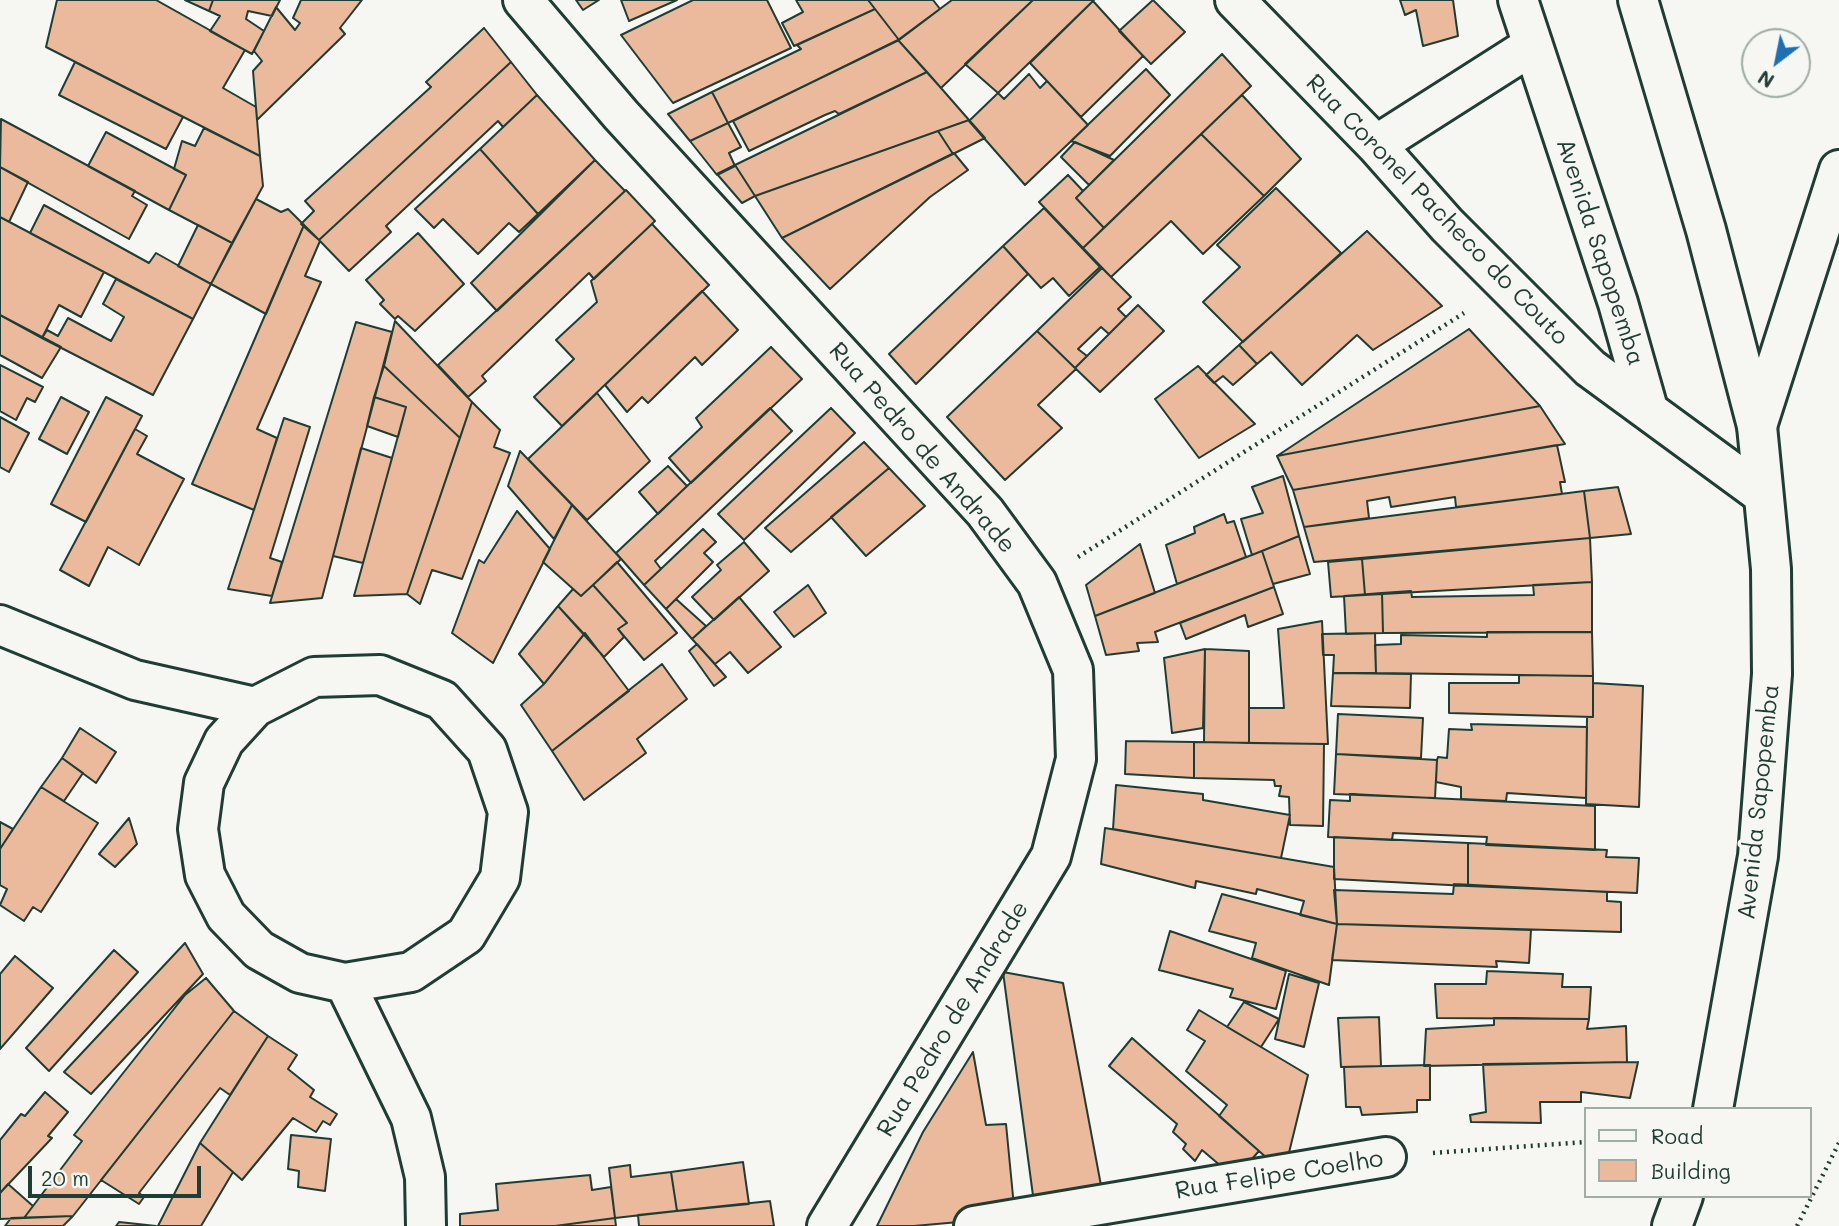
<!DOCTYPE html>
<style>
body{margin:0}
#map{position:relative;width:1839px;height:1226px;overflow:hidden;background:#f6f6f2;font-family:Mali,sans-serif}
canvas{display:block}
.legend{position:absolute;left:1584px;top:1107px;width:228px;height:91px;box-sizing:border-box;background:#f6f6f2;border:2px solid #a0aca6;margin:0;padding:9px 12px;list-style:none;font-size:21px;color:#1f3d34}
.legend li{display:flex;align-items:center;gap:14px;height:35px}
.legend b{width:35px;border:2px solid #a0aca6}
.north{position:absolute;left:1741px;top:28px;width:70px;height:70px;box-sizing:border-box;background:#f6f6f2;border:2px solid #a0aca6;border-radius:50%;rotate:212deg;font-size:19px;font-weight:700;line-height:28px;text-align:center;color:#1f3d34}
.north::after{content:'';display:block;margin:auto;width:24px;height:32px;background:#1f6fb2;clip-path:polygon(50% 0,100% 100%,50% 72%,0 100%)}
.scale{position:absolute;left:28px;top:1166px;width:173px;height:32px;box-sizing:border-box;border:4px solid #1f3d34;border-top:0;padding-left:9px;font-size:21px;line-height:24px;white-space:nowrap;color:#1f3d34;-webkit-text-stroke:5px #f6f6f2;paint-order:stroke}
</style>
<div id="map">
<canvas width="1839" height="1226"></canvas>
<ul class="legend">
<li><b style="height:9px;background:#f6f6f2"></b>Road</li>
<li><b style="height:19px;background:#ebb99c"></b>Building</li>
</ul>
<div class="north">N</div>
<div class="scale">20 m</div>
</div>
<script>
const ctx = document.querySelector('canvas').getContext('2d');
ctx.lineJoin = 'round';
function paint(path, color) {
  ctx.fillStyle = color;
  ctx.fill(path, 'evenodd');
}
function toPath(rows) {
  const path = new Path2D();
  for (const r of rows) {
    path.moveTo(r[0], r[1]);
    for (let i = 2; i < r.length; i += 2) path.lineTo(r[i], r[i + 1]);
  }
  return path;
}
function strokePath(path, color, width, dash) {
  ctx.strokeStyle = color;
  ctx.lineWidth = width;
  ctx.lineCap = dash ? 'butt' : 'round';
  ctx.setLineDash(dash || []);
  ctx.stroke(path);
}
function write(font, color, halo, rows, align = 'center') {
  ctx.font = font + ' Mali,sans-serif';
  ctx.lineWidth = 7;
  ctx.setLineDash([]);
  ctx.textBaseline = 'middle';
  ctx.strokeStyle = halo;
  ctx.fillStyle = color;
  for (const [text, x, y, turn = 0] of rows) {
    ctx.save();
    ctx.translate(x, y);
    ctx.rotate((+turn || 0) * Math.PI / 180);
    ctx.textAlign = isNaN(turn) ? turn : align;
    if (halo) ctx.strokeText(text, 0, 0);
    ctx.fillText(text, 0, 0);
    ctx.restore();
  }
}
const building = toPath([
 [57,0,156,0,245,50,223,88,256,107,260,156,46,47,57,0],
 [185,0,213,0,209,11,185,0],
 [213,0,280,0,272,16,248,11,246,19,264,31,252,54,210,31,220,16,209,11,213,0],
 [301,0,362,0,340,28,345,34,257,120,253,71,262,61,254,51,276,7,295,30,300,23,293,18,301,0],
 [576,0,599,0,583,10,576,0],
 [621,0,677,0,629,21,621,0],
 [693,0,767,0,791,48,673,103,621,35,693,0],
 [796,0,868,0,875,9,794,46,782,23,803,12,796,0],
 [868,0,933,0,940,9,899,40,868,0],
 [952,0,1033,0,941,88,898,40,952,0],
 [1033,0,1094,0,998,93,965,64,1033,0],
 [1153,0,1185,32,1151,64,1119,31,1153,0],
 [1400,0,1453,0,1458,36,1423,46,1416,10,1405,15,1400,0],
 [1093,1,1143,56,1081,117,1030,63,1093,1],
 [875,9,899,40,728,123,712,92,801,49,797,45,875,9],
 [484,28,511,62,319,240,301,224,314,211,305,201,431,87,426,82,484,28],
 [898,40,927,72,839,114,835,111,825,115,749,151,733,121,898,40],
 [1222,54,1251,86,1104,228,1076,198,1222,54],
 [75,62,183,117,166,149,59,95,75,62],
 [511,62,537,95,503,127,498,121,386,226,391,232,349,271,319,240,511,62],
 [1146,69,1170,95,1110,156,1071,141,1146,69],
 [927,72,969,120,755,196,735,165,927,72],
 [1029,74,1040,88,1047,81,1088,125,1025,185,969,121,998,93,1004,99,1029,74],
 [712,92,728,123,690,141,668,114,712,92],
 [537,95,595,160,538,214,480,149,537,95],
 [1242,95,1301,159,1264,196,1201,134,1242,95],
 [1,119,135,191,132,196,147,205,129,239,0,167,1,119],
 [969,120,985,138,953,154,938,131,969,120],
 [728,123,741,147,729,153,735,166,717,175,690,141,728,123],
 [204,128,260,156,263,186,232,243,169,210,186,175,174,169,182,141,195,146,204,128],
 [938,131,953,154,782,238,755,196,938,131],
 [106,132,186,175,169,210,88,166,106,132],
 [1201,134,1264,196,1203,254,1171,221,1111,277,1083,248,1201,134],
 [1075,142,1114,160,1089,185,1061,157,1075,142],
 [480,149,538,214,519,232,509,223,478,254,443,219,434,228,415,209,480,149],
 [954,153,968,170,930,197,830,289,782,238,954,153],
 [595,160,625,191,497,311,471,283,595,160],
 [735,165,755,196,742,203,717,174,735,165],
 [0,167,28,182,9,222,0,217,0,167],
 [1068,175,1083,191,1076,198,1104,228,1083,248,1039,202,1068,175],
 [1276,188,1341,253,1243,342,1203,302,1240,267,1217,245,1276,188],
 [626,190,655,221,594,279,589,273,482,376,486,381,468,397,438,365,626,190],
 [256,199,281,212,288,209,304,225,266,314,211,284,256,199],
 [44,205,149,263,156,253,211,284,193,319,30,233,44,205],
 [1044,208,1100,267,1069,296,1053,278,1041,288,1003,246,1044,208],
 [0,217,104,272,81,317,59,305,42,338,0,315,0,217],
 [652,224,709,285,562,426,534,397,574,359,556,340,597,302,591,281,652,224],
 [198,225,232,243,211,284,178,266,198,225],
 [304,225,320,241,305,276,321,282,257,429,277,438,254,510,192,484,304,225],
 [1367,231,1442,306,1373,350,1357,335,1302,385,1271,352,1257,364,1239,345,1367,231],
 [418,233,464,284,415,331,398,316,395,319,380,304,384,300,366,280,418,233],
 [1003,246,1028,274,916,384,889,354,1003,246],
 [1102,268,1131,297,1118,309,1126,317,1109,334,1101,327,1078,349,1087,356,1075,368,1037,331,1102,268],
 [116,279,193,319,153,395,42,338,47,330,58,336,68,318,111,341,124,317,103,304,116,279],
 [702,291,738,330,702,365,695,357,648,403,642,397,627,412,605,385,702,291],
 [1138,305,1164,331,1100,392,1075,368,1138,305],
 [0,315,61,347,42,378,0,355,0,315],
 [395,321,472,402,460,438,384,366,395,321],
 [356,322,392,332,322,598,270,603,356,322],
 [1469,329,1540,406,1277,456,1469,329],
 [1037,331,1076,369,1038,405,1062,428,1005,480,947,417,1037,331],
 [1239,345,1257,364,1233,385,1223,376,1214,383,1206,375,1239,345],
 [771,347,802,379,691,483,669,458,702,427,696,418,771,347],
 [0,365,43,387,35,402,27,398,16,420,0,411,0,365],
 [384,366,460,438,407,594,354,596,406,407,374,397,384,366],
 [1198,366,1255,424,1199,458,1155,399,1198,366],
 [597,393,650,461,587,520,528,459,597,393],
 [61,397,89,412,67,454,39,439,61,397],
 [106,397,142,416,86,522,51,504,106,397],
 [374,397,406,407,398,437,367,426,374,397],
 [472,402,500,430,494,447,510,453,462,579,432,570,420,604,407,594,472,402],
 [1540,406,1565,444,1293,490,1277,456,1540,406],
 [770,408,792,431,655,561,661,569,644,585,616,553,770,408],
 [831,408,855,433,744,540,718,514,831,408],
 [0,417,29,433,9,472,0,467,0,417],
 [284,418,310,427,270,558,282,562,272,596,228,589,284,418],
 [135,429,147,436,137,454,184,479,139,565,108,547,89,586,60,570,135,429],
 [864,442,889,468,791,552,765,528,864,442],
 [1557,445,1565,482,1560,482,1562,494,1456,507,1455,497,1391,507,1389,497,1367,501,1369,518,1304,527,1293,490,1557,445],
 [361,448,392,458,363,563,333,556,361,448],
 [520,451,572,505,554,539,508,486,520,451],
 [668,466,687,486,658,514,639,492,668,466],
 [889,468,925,506,866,556,831,517,889,468],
 [1283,476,1299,536,1252,555,1241,519,1263,513,1252,487,1283,476],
 [1618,487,1631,534,1590,538,1584,491,1618,487],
 [1584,491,1590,538,1314,562,1304,527,1584,491],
 [572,505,621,559,581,596,543,562,572,505],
 [517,511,550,549,493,663,452,633,479,560,484,563,517,511],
 [1224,514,1227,523,1234,521,1246,557,1177,584,1166,545,1195,533,1194,527,1224,514],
 [703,529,716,542,704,553,713,562,666,609,644,585,703,529],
 [1299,536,1310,574,1273,584,1262,551,1299,536],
 [1590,538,1592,582,1365,595,1362,559,1590,538],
 [744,542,769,571,714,620,692,597,721,570,717,565,744,542],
 [1140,544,1155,593,1095,616,1086,585,1140,544],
 [1262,551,1274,587,1155,632,1158,642,1137,643,1139,651,1106,655,1095,616,1262,551],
 [1362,559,1365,595,1331,597,1328,562,1362,559],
 [617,562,677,633,644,660,618,629,627,623,593,585,617,562],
 [1592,582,1592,632,1383,633,1382,593,1411,591,1412,597,1534,595,1533,585,1592,582],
 [593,585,627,623,618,629,624,637,604,657,558,606,573,589,581,596,593,585],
 [808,585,826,613,794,637,774,612,808,585],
 [1274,587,1283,614,1248,627,1245,615,1186,639,1180,623,1274,587],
 [1382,593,1383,633,1346,634,1344,596,1382,593],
 [739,597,781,647,748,673,730,652,715,664,692,639,739,597],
 [676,599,706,626,692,639,666,609,676,599],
 [558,606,584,634,544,684,519,654,558,606],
 [1322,621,1328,744,1249,743,1249,708,1284,708,1278,629,1322,621],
 [1487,632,1592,632,1593,676,1376,673,1375,645,1401,644,1401,635,1487,637,1487,632],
 [585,633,629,691,552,751,521,705,544,684,585,633],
 [1375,633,1376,673,1333,673,1334,655,1323,655,1322,634,1375,633],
 [697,644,726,677,714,686,689,651,697,644],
 [1205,649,1249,651,1249,743,1204,742,1205,649],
 [1205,649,1203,728,1172,733,1164,658,1205,649],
 [662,664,687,699,637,739,646,753,584,800,552,751,662,664],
 [1333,673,1411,674,1410,708,1331,706,1333,673],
 [1519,675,1593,676,1593,717,1449,713,1449,683,1519,683,1519,675],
 [1593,683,1643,686,1639,807,1586,804,1587,717,1593,717,1593,683],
 [1338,714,1423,718,1421,758,1336,754,1338,714],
 [1471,724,1587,727,1586,798,1507,793,1506,801,1461,799,1461,787,1436,782,1437,760,1438,757,1447,758,1449,729,1472,730,1471,724],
 [80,728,116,752,96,783,62,758,80,728],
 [1126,741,1194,742,1194,778,1125,774,1126,741],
 [1194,742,1324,744,1323,826,1290,825,1289,797,1279,796,1281,786,1275,786,1274,780,1194,778,1194,742],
 [1336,754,1437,760,1435,798,1334,794,1336,754],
 [62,758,83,773,64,801,41,787,62,758],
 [1116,785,1203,794,1203,800,1290,815,1281,858,1113,829,1116,785],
 [41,787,98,823,41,912,33,907,24,921,0,905,7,889,0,885,0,849,41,787],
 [1350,794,1595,806,1595,850,1486,845,1487,837,1393,833,1392,840,1328,837,1330,800,1350,801,1350,794],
 [129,818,137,844,115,867,99,854,129,818],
 [0,822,13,829,0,849,0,822],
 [1105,828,1334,867,1337,924,1300,915,1304,901,1257,889,1256,894,1196,881,1195,888,1101,864,1105,828],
 [1334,837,1468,843,1468,886,1334,879,1334,837],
 [1468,843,1607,850,1606,857,1639,858,1637,893,1468,886,1468,843],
 [1454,884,1607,892,1607,901,1621,902,1621,932,1337,924,1334,890,1453,894,1454,884],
 [1222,894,1337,924,1329,985,1252,958,1256,943,1209,931,1222,894],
 [1337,924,1531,930,1529,963,1496,961,1497,967,1332,960,1337,924],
 [1170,931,1286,971,1276,1009,1230,997,1233,989,1159,970,1170,931],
 [185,943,203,974,91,1094,64,1072,185,943],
 [114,950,138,972,49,1071,26,1048,114,950],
 [15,956,53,988,0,1049,0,974,15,956],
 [1487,971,1563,974,1562,987,1591,987,1589,1019,1437,1018,1435,984,1486,984,1487,971],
 [1003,972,1063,983,1103,1196,1034,1203,1003,972],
 [1289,974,1319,983,1304,1047,1275,1039,1289,974],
 [206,978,234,1011,73,1216,24,1218,82,1141,74,1135,185,995,206,978],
 [1244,1002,1279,1019,1261,1047,1227,1027,1244,1002],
 [1199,1010,1308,1075,1284,1173,1219,1116,1227,1105,1186,1071,1205,1041,1187,1030,1199,1010],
 [234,1011,268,1036,230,1095,220,1088,139,1193,144,1197,139,1204,101,1180,234,1011],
 [1379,1017,1381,1066,1341,1067,1338,1018,1379,1017],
 [1494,1018,1589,1019,1587,1029,1626,1026,1627,1062,1424,1066,1426,1029,1494,1025,1494,1018],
 [268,1036,297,1055,288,1069,314,1090,310,1097,337,1114,330,1125,323,1121,316,1132,293,1118,242,1180,200,1143,268,1036],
 [1132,1038,1259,1151,1235,1178,1202,1150,1195,1161,1183,1149,1186,1144,1173,1132,1177,1124,1109,1066,1132,1038],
 [973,1052,986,1125,1006,1124,1015,1217,914,1226,877,1226,923,1132,973,1052],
 [1638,1062,1630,1098,1581,1092,1581,1102,1540,1102,1541,1123,1471,1122,1470,1115,1486,1112,1483,1064,1638,1062],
 [1430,1065,1430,1100,1417,1100,1417,1112,1362,1115,1360,1107,1346,1107,1344,1067,1430,1065],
 [45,1092,68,1112,48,1136,52,1138,0,1193,0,1140,21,1114,25,1116,45,1092],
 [291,1135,331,1139,325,1191,298,1187,299,1171,288,1169,291,1135],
 [200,1143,233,1172,201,1226,158,1226,200,1143],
 [743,1162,749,1204,677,1211,671,1172,743,1162],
 [630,1165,631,1177,671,1172,677,1211,615,1218,609,1168,630,1165],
 [590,1175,592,1190,611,1187,615,1218,555,1226,460,1226,460,1214,498,1210,496,1184,590,1175],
 [8,1184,33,1206,24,1218,0,1219,0,1193,8,1184],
 [770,1201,774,1226,639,1226,638,1215,770,1201],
 [73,1216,63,1226,5,1226,11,1218,73,1216],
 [615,1218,616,1226,555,1226,615,1218],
 [119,1222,156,1226,116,1226,119,1222]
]);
paint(building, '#ebb99c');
strokePath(building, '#1f3d34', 2);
const street = toPath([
 [523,0,621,115,985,512,1037,583,1073,670,1076,759,1051,856,827,1226],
 [1235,0,1376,145,1447,225,1590,368,1762,494],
 [1518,0,1618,303,1648,409],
 [1376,145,1533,45],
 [1757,426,1839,170],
 [0,625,135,680,255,707,314,677,380,675,442,700,487,750,508,812,500,878,466,935,411,972,345,983,300,973,259,950,226,916,205,875,198,829,204,783,224,741,255,707],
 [345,983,411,1118,425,1177,426,1226],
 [974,1226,1386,1157]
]);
const secondary = toPath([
 [1638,0,1706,230,1757,426,1771,569,1772,674,1758,856,1713,1109],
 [1672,1226,1683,1196]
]);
strokePath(street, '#1f3d34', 44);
strokePath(secondary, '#1f3d34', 44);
strokePath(toPath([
 [1078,557,1464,313],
 [1433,1153,1585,1142],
 [1797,1226,1839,1143]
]), '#1f3d34', 4.5, [2, 5]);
strokePath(street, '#f6f6f2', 38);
strokePath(secondary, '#f6f6f2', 38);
write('24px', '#1f3d34', '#f6f6f2', [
 ["Rua Coronel Pacheco do Couto",1437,210,46],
 ["Avenida Sapopemba",1600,252,72],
 ["Rua Pedro de Andrade",922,448,49],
 ["Avenida Sapopemba",1759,802,-84],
 ["Rua Pedro de Andrade",953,1019,-59],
 ["Rua Felipe Coelho",1279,1175,-9]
]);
</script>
